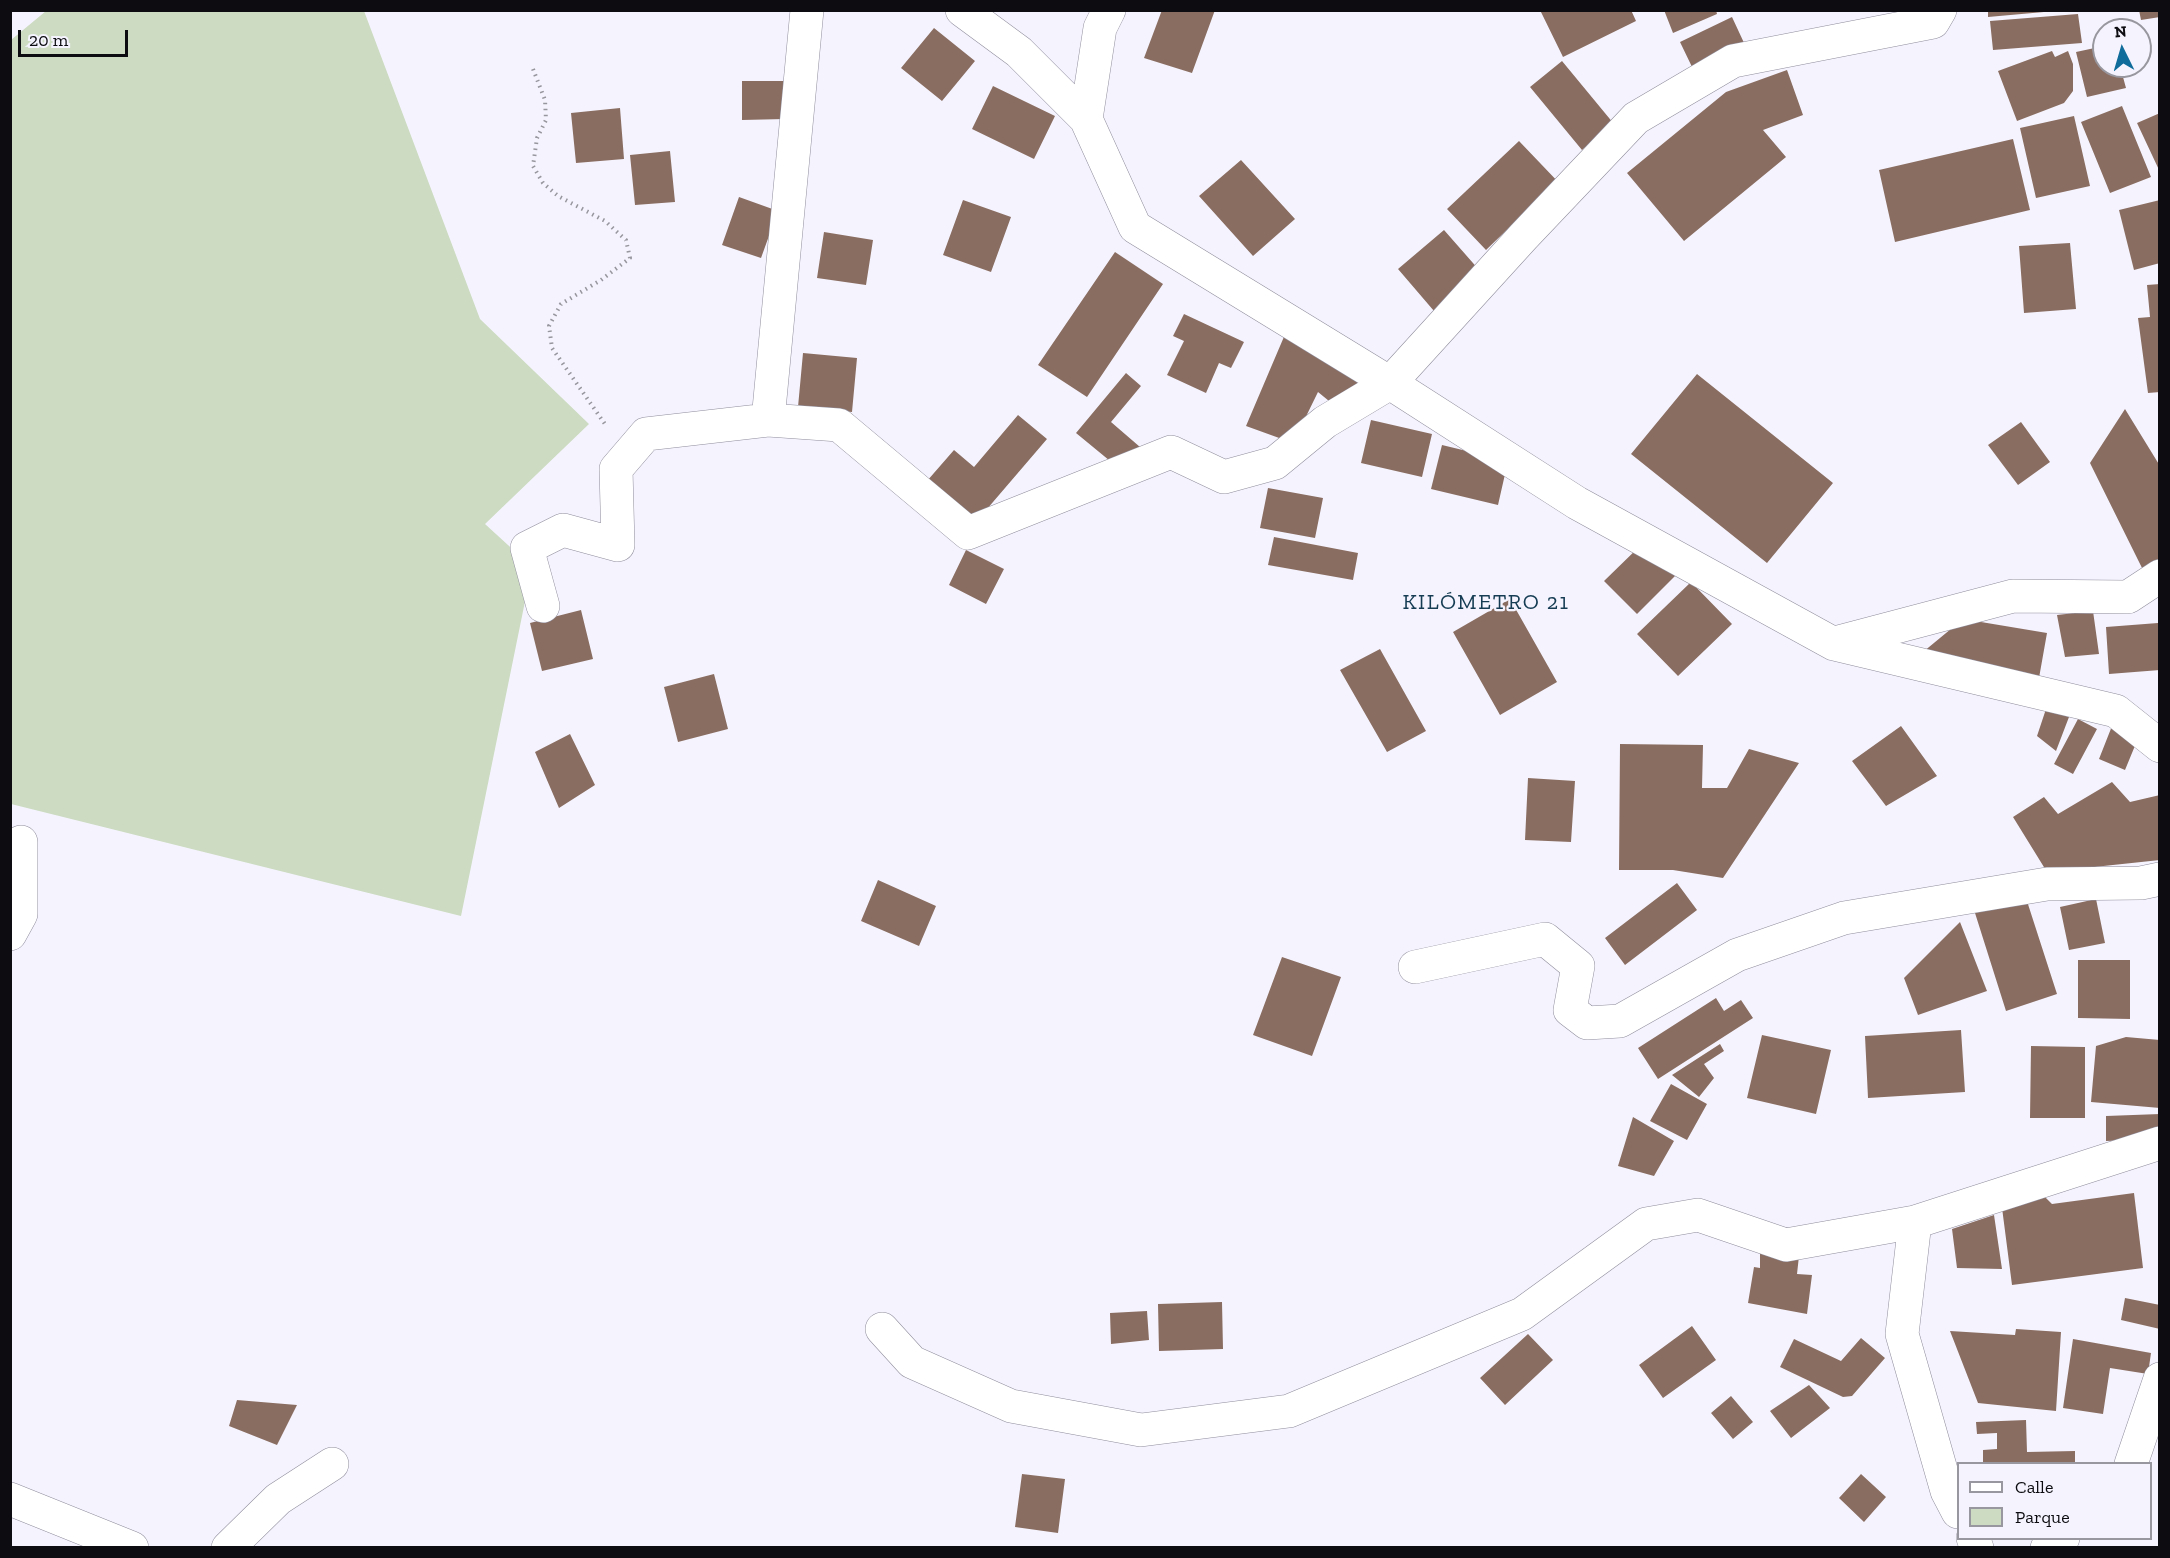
<!DOCTYPE html>
<meta charset="utf-8">
<style>
body{margin:0}
#map{position:relative;width:2170px;height:1558px;overflow:hidden;background:#f5f4fe;font-family:"Zilla Slab",serif}
canvas{display:block}
.frame{position:absolute;inset:0;border:12px solid #0d0c11;pointer-events:none}
.legend{position:absolute;left:1957px;top:1462px;width:195px;height:78px;box-sizing:border-box;background:#f5f4fe;border:2px solid #98979f;margin:0;padding:8px 10px;list-style:none;font-size:18px;color:#0d0c11}
.legend li{display:flex;align-items:center;gap:12px;height:30px}
.legend b{width:30px;border:2px solid #98979f}
.north{position:absolute;left:2092px;top:18px;width:60px;height:60px;box-sizing:border-box;background:#f5f4fe;border:2px solid #98979f;border-radius:50%;rotate:355deg;font-size:16px;font-weight:700;line-height:24px;text-align:center;color:#0d0c11}
.north::after{content:'';display:block;margin:auto;width:21px;height:27px;background:#106c9b;clip-path:polygon(50% 0,100% 100%,50% 72%,0 100%)}
.scale{position:absolute;left:18px;top:30px;width:110px;height:27px;box-sizing:border-box;border:3px solid #0d0c11;border-top:0;padding-left:8px;font-size:18px;line-height:21px;white-space:nowrap;color:#0d0c11;-webkit-text-stroke:4px #f5f4fe;paint-order:stroke}
</style>
<div id="map">
<canvas width="2170" height="1558"></canvas>
<div class="frame"></div>
<ul class="legend">
<li><b style="height:8px;background:#fff"></b>Calle</li>
<li><b style="height:16px;background:#ccdbc1"></b>Parque</li>
</ul>
<div class="north">N</div>
<div class="scale">20 m</div>
</div>
<script>
const ctx = document.querySelector('canvas').getContext('2d');
ctx.lineJoin = 'round';
function paint(path, color) {
  ctx.fillStyle = color;
  ctx.fill(path, 'evenodd');
}
function toPath(rows) {
  const path = new Path2D();
  for (const r of rows) {
    path.moveTo(r[0], r[1]);
    for (let i = 2; i < r.length; i += 2) path.lineTo(r[i], r[i + 1]);
  }
  return path;
}
function strokePath(path, color, width, dash) {
  ctx.strokeStyle = color;
  ctx.lineWidth = width;
  ctx.lineCap = dash ? 'butt' : 'round';
  ctx.setLineDash(dash || []);
  ctx.stroke(path);
}
function write(font, color, halo, rows, align = 'center') {
  ctx.font = font + ' "Zilla Slab",serif';
  ctx.lineWidth = 4.5;
  ctx.setLineDash([]);
  ctx.textBaseline = 'middle';
  ctx.strokeStyle = halo;
  ctx.fillStyle = color;
  for (const [text, x, y, turn = 0] of rows) {
    ctx.save();
    ctx.translate(x, y);
    ctx.rotate((+turn || 0) * Math.PI / 180);
    ctx.textAlign = isNaN(turn) ? turn : align;
    if (halo) ctx.strokeText(text, 0, 0);
    ctx.fillText(text, 0, 0);
    ctx.restore();
  }
}
paint(toPath([
 [46,11,364,11,480,319,589,424,485,524,532,567,461,916,11,804,11,40]
]), '#ccdbc1');
paint(toPath([
 [1162,10,1215,10,1192,73,1144,58],
 [1540,10,1631,10,1636,21,1563,57],
 [1664,10,1716,10,1717,14,1673,33],
 [1988,10,2044,10,2044,12,1988,17],
 [2139,10,2160,10,2160,17,2141,20],
 [2078,14,2082,43,1993,50,1990,21],
 [1732,17,1745,45,1693,69,1680,42],
 [934,28,975,61,942,101,901,68],
 [2104,46,2104,66,2120,66,2126,88,2087,97,2076,52],
 [2052,51,2055,57,2068,51,2073,64,2073,91,2064,103,2017,121,1998,71],
 [1562,61,1614,124,1582,150,1530,87],
 [1787,70,1803,115,1763,130,1786,157,1684,241,1627,173,1726,92],
 [742,81,784,81,785,119,742,120],
 [993,86,1055,116,1034,159,972,129],
 [2122,106,2151,177,2110,193,2081,122],
 [620,108,624,159,576,163,571,113],
 [2160,113,2160,172,2137,123],
 [2074,116,2090,186,2036,198,2020,128],
 [2013,139,2030,210,1895,242,1879,170],
 [1519,141,1562,186,1516,221,1486,250,1447,209],
 [670,151,675,202,635,205,630,155],
 [1241,160,1295,219,1253,256,1199,196],
 [739,197,778,211,761,258,722,245],
 [963,200,1011,217,991,272,943,255],
 [2160,200,2160,263,2134,270,2119,210],
 [1444,230,1480,271,1434,311,1398,269],
 [824,232,873,240,866,285,817,278],
 [2070,243,2076,309,2024,313,2019,246],
 [1115,252,1163,284,1087,397,1038,365],
 [2160,284,2160,392,2148,393,2138,318,2150,317,2147,285],
 [1184,314,1244,342,1231,368,1219,363,1206,393,1167,375,1184,341,1173,336],
 [1286,332,1369,375,1340,410,1318,392,1293,443,1246,426],
 [803,353,857,358,852,412,798,407],
 [1126,373,1141,386,1111,422,1140,447,1121,470,1076,433],
 [1697,374,1833,483,1767,563,1631,454],
 [2125,409,2160,466,2160,561,2144,572,2090,463],
 [1018,415,1047,439,975,523,927,481,954,450,974,467],
 [1371,420,1432,434,1422,477,1361,463],
 [2021,422,2050,462,2018,485,1988,445],
 [1442,445,1508,461,1498,505,1431,489],
 [1268,488,1323,498,1315,538,1260,528],
 [1274,537,1358,553,1353,580,1268,565],
 [1643,543,1675,576,1637,614,1604,581],
 [966,550,1004,569,986,604,949,585],
 [1691,582,1732,624,1678,676,1637,634],
 [1510,599,1557,682,1500,715,1453,632],
 [581,610,593,659,542,671,530,623],
 [2093,611,2099,654,2065,657,2057,615],
 [1963,619,2047,633,2039,678,1923,652],
 [2158,623,2160,670,2109,674,2106,627],
 [1380,649,1426,731,1387,752,1340,670],
 [714,674,728,729,678,742,664,687],
 [2046,709,2069,717,2056,751,2037,736],
 [2078,719,2097,729,2073,774,2054,764],
 [1901,726,1937,776,1886,806,1852,761],
 [2112,726,2139,736,2125,770,2099,759],
 [570,734,595,785,559,808,535,752],
 [1620,744,1703,745,1702,788,1727,788,1749,749,1799,763,1723,878,1673,870,1619,870],
 [1528,778,1575,781,1571,842,1525,840],
 [2112,782,2130,802,2160,795,2160,860,2047,872,2013,817,2044,797,2058,814],
 [878,880,936,906,919,946,861,921],
 [1677,883,1697,910,1625,965,1605,938],
 [2026,898,2057,994,2006,1011,1975,913],
 [2096,899,2105,943,2069,950,2060,907],
 [1960,922,1987,991,1918,1015,1904,978],
 [1282,957,1341,977,1312,1056,1253,1035],
 [2078,960,2130,960,2130,1019,2078,1018],
 [1716,998,1724,1011,1741,1000,1753,1018,1658,1079,1638,1048],
 [1961,1030,1965,1092,1868,1098,1865,1036],
 [1762,1035,1831,1050,1816,1114,1747,1098],
 [2126,1037,2160,1040,2160,1108,2091,1102,2096,1046],
 [1720,1044,1724,1051,1704,1064,1714,1078,1699,1097,1672,1075],
 [2031,1046,2085,1047,2085,1118,2030,1118],
 [1671,1084,1707,1104,1687,1140,1650,1121],
 [2160,1114,2160,1139,2106,1141,2106,1116],
 [1633,1117,1674,1141,1654,1176,1618,1166],
 [2134,1193,2143,1268,2012,1285,2001,1200,2043,1195,2052,1204],
 [1994,1215,2002,1269,1957,1268,1952,1229],
 [1800,1247,1797,1274,1812,1275,1807,1314,1748,1303,1754,1267,1760,1268,1760,1254],
 [2125,1298,2160,1305,2160,1329,2121,1320],
 [1222,1302,1223,1349,1159,1351,1158,1304],
 [1147,1311,1149,1340,1111,1344,1110,1313],
 [1692,1326,1716,1360,1663,1398,1639,1365],
 [2016,1329,2061,1332,2056,1411,1978,1403,1950,1331,2015,1335],
 [1528,1334,1553,1360,1505,1405,1480,1378],
 [1861,1338,1885,1358,1852,1396,1843,1397,1780,1367,1794,1339,1841,1361],
 [2073,1339,2151,1353,2148,1374,2110,1368,2103,1414,2063,1408],
 [1809,1385,1830,1408,1791,1438,1770,1411],
 [1731,1396,1753,1422,1733,1439,1711,1413],
 [237,1400,297,1405,277,1445,229,1426],
 [2026,1420,2027,1452,2075,1451,2075,1464,1983,1464,1983,1450,1997,1449,1997,1433,1977,1434,1976,1422],
 [1022,1474,1065,1479,1058,1533,1015,1527],
 [1861,1474,1886,1497,1864,1522,1839,1498]
]), '#8a6d61');
const minor = toPath([
 [962,10,1019,52,1086,119,1135,227,1390,383,1577,503,1834,644,2116,711,2160,746],
 [1086,119,1100,28,1109,10],
 [768,420,807,10],
 [543,606,527,548,563,530,618,545,616,469,646,434,768,420,839,425,968,533,1171,452,1224,477,1275,463,1325,422,1390,383,1523,237,1636,118,1733,61,1933,22,1940,10],
 [1835,643,2013,596,2128,597,2160,576],
 [10,934,21,914,21,842],
 [1415,967,1545,939,1578,966,1570,1010,1587,1023,1620,1021,1737,955,1844,918,2047,884,2141,883,2160,879],
 [1915,1222,1902,1334,1947,1491,1958,1512],
 [882,1329,912,1362,1011,1406,1141,1430,1289,1411,1522,1314,1646,1224,1698,1215,1786,1245,1915,1222,2160,1143],
 [2131,1464,2160,1379],
 [10,1499,132,1548],
 [1973,1538,1977,1548],
 [228,1548,278,1499,332,1464],
 [2047,1548,2063,1538]
]);
strokePath(minor, '#8f8d9c', 34);
strokePath(toPath([
 [533,69,545,100,546,120,537,138,533,166,543,183,558,196,605,221,626,240,630,258,601,280,561,304,549,326,552,348,607,427]
]), '#97969e', 4, [1.5, 4.5]);
strokePath(minor, '#fff', 33);
ctx.letterSpacing = '1.5px';
write('22px', '#153c53', '#f5f4fe', [
 ["KILÓMETRO 21",1486,603]
]);
ctx.letterSpacing = '0px';
</script>
